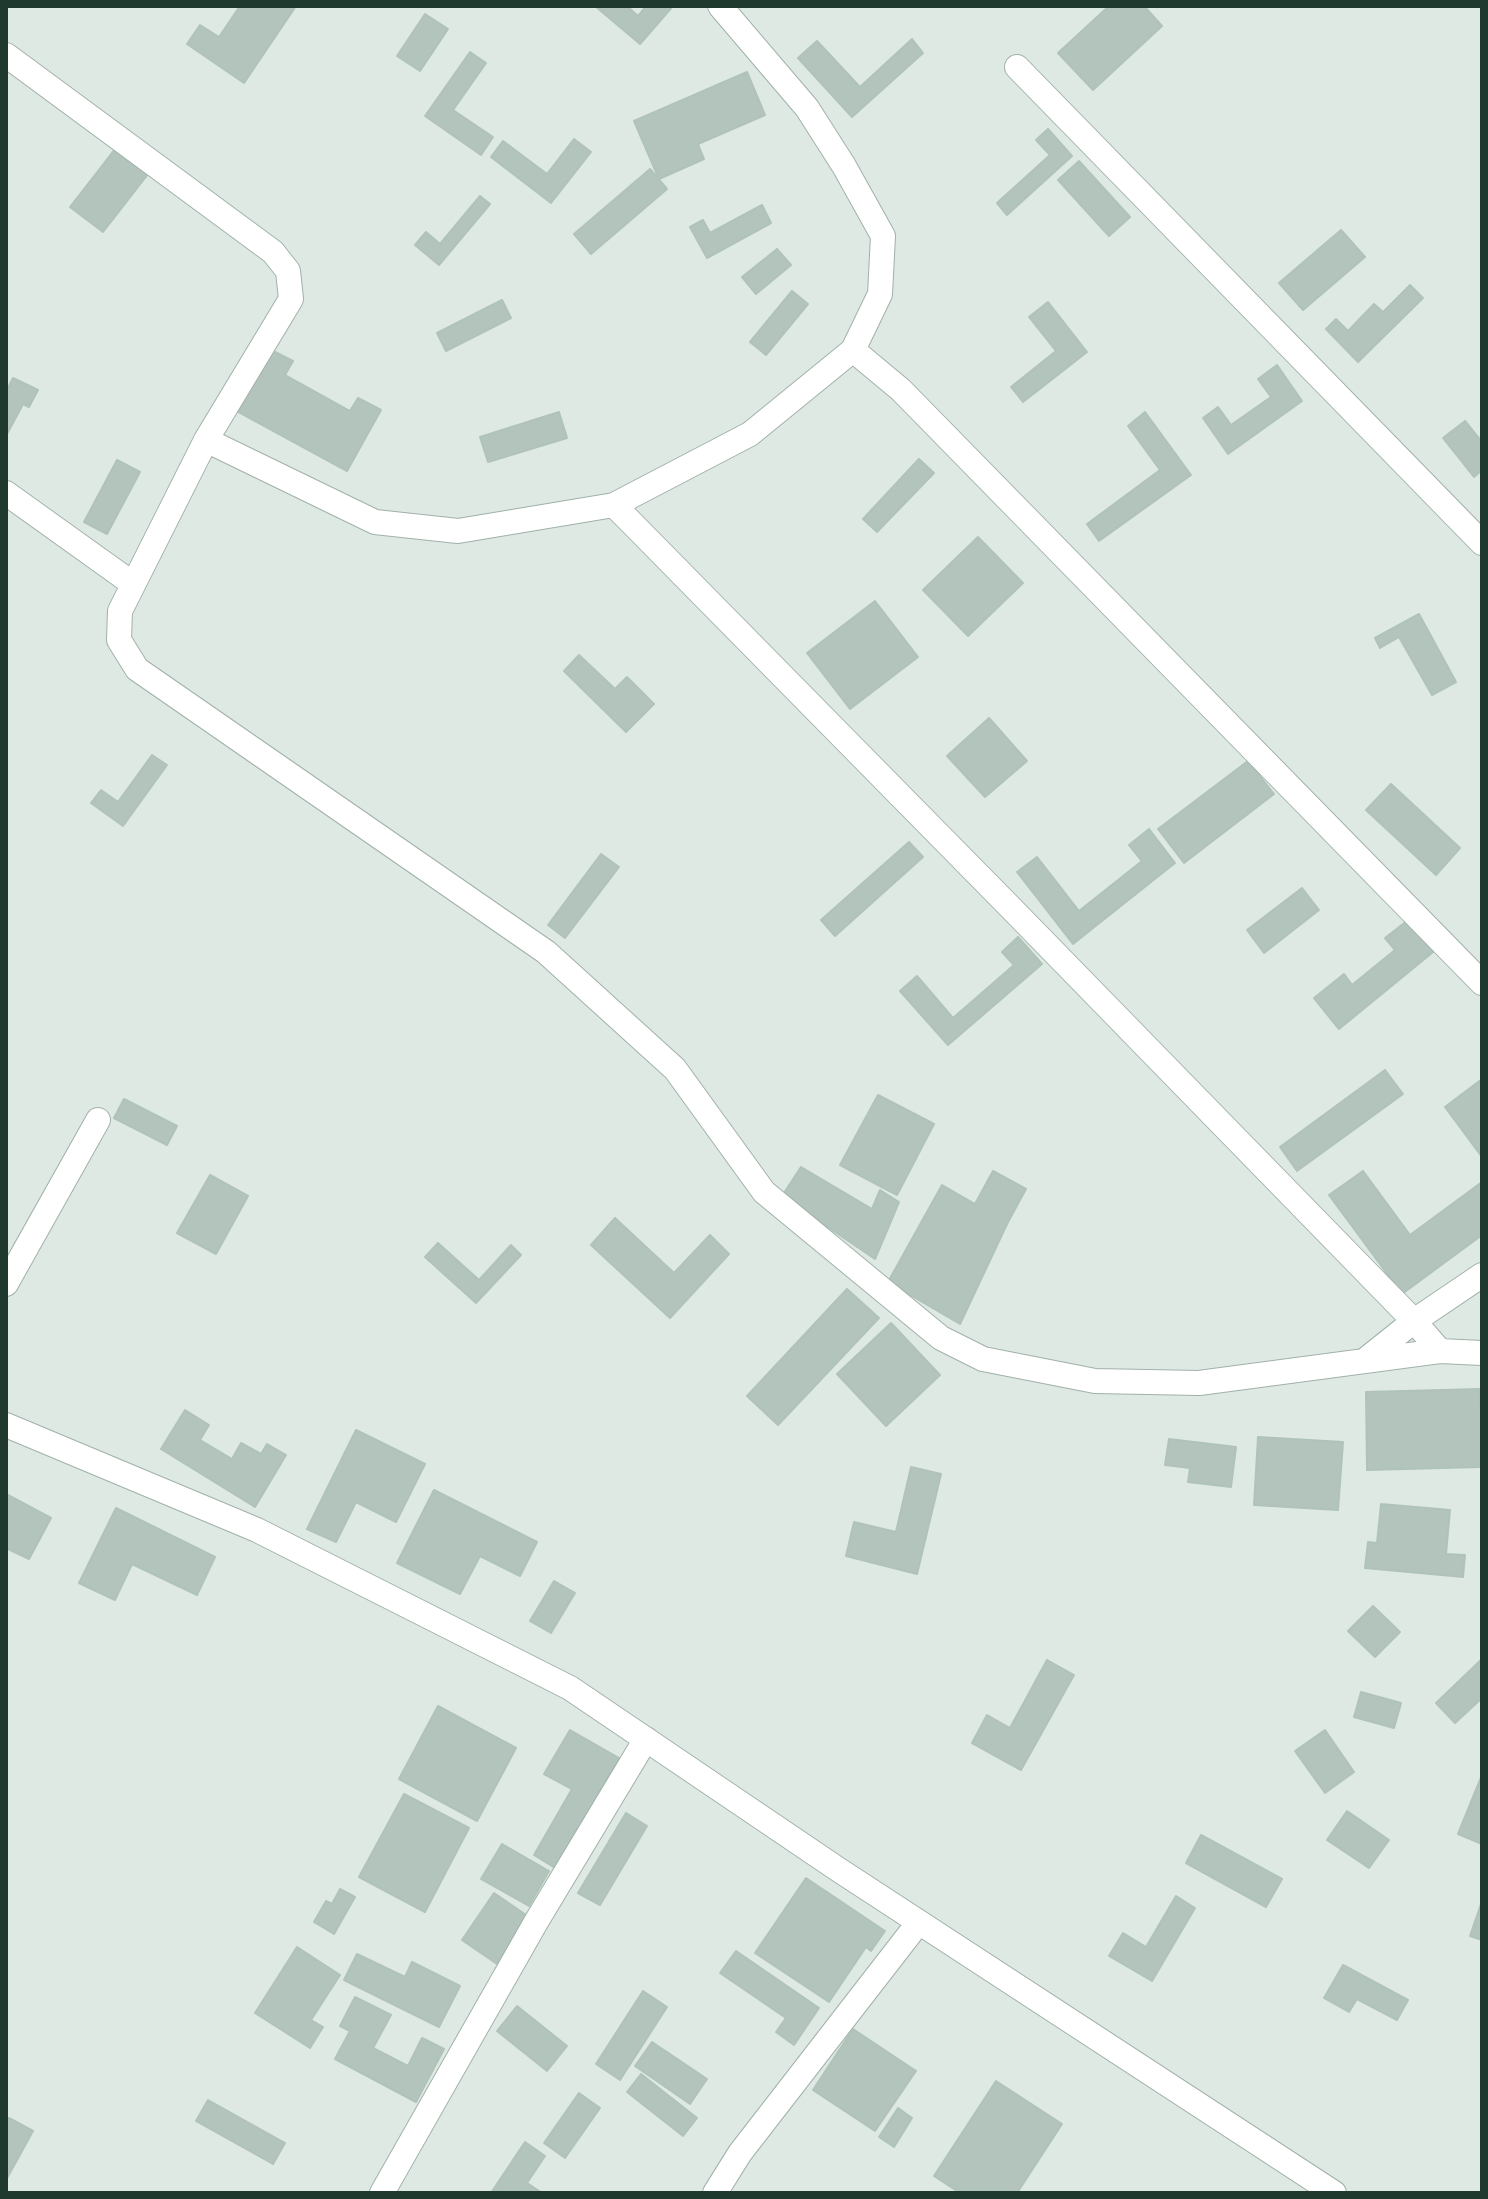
<!DOCTYPE html>
<style>
body{margin:0}
#map{position:relative;width:1488px;height:2199px;overflow:hidden;background:#dee9e3;font-family:Arial,sans-serif}
canvas{display:block}
.frame{position:absolute;inset:0;border:8px solid #1f392f;pointer-events:none}
</style>
<div id="map">
<canvas width="1488" height="2199"></canvas>
<div class="frame"></div>
</div>
<script>
const ctx = document.querySelector('canvas').getContext('2d');
ctx.lineJoin = 'round';
function paint(path, color) {
  ctx.fillStyle = color;
  ctx.fill(path, 'evenodd');
}
function toPath(rows) {
  const path = new Path2D();
  for (const r of rows) {
    path.moveTo(r[0], r[1]);
    for (let i = 2; i < r.length; i += 2) path.lineTo(r[i], r[i + 1]);
  }
  return path;
}
function strokePath(path, color, width, dash) {
  ctx.strokeStyle = color;
  ctx.lineWidth = width;
  ctx.lineCap = dash ? 'butt' : 'round';
  ctx.setLineDash(dash || []);
  ctx.stroke(path);
}
const building = toPath([
 [240,6,296,6,244,83,187,44,200,25,219,37,240,6],
 [595,6,627,6,638,16,646,6,673,6,640,44,595,6],
 [1109,6,1144,6,1162,26,1093,90,1058,53,1109,6],
 [425,14,448,29,420,71,397,56,425,14],
 [912,39,923,53,852,117,798,58,817,41,860,87,912,39],
 [470,52,486,63,453,110,493,137,481,155,425,116,470,52],
 [747,72,765,115,698,144,704,159,659,179,634,121,747,72],
 [1048,129,1072,156,1007,215,997,203,1050,155,1036,140,1048,129],
 [574,139,591,152,551,203,491,157,503,141,547,174,574,139],
 [119,144,152,169,103,232,70,207,119,144],
 [1079,161,1130,217,1109,236,1058,180,1079,161],
 [650,169,667,189,591,254,574,234,650,169],
 [480,196,490,204,439,265,415,245,426,232,440,244,480,196],
 [762,205,771,223,707,258,690,227,703,220,710,233,762,205],
 [1341,230,1365,257,1303,310,1279,283,1341,230],
 [777,249,791,265,756,294,742,277,777,249],
 [1410,285,1423,298,1358,362,1326,329,1336,319,1348,331,1374,304,1383,312,1410,285],
 [792,291,808,304,766,355,750,342,792,291],
 [502,300,511,318,446,351,437,333,502,300],
 [1048,302,1087,352,1023,402,1011,387,1056,351,1029,317,1048,302],
 [269,349,293,361,285,375,350,411,358,398,381,410,347,471,235,410,269,349],
 [1277,365,1302,401,1228,454,1203,418,1218,407,1231,425,1271,397,1258,379,1277,365],
 [13,378,38,390,29,407,23,404,6,436,6,392,13,378],
 [559,412,567,438,488,462,480,437,559,412],
 [1145,412,1191,475,1099,541,1087,524,1160,470,1128,426,1145,412],
 [1465,421,1482,442,1482,470,1474,477,1443,438,1465,421],
 [919,459,934,473,877,532,863,519,919,459],
 [117,460,140,472,107,534,84,522,117,460],
 [978,537,1023,583,968,636,923,590,978,537],
 [875,601,918,657,850,709,807,653,875,601],
 [1419,614,1456,682,1432,695,1399,637,1380,648,1375,638,1419,614],
 [579,655,615,689,627,677,654,704,626,732,564,671,579,655],
 [989,718,1027,761,985,797,947,756,989,718],
 [152,755,167,765,123,826,91,803,101,790,118,802,152,755],
 [1248,761,1274,794,1184,863,1158,829,1248,761],
 [1391,784,1460,848,1436,875,1366,810,1391,784],
 [1149,829,1175,863,1073,944,1017,872,1037,857,1079,911,1142,861,1129,845,1149,829],
 [909,842,923,857,835,936,821,920,909,842],
 [601,854,619,867,565,938,548,925,601,854],
 [1302,888,1319,910,1264,953,1247,930,1302,888],
 [1412,917,1438,948,1339,1029,1314,998,1344,974,1352,985,1395,950,1385,938,1412,917],
 [1018,937,1042,964,948,1045,900,991,917,976,953,1018,1014,965,1002,952,1018,937],
 [1385,1070,1403,1094,1297,1171,1280,1147,1385,1070],
 [1482,1079,1482,1157,1445,1107,1482,1079],
 [878,1095,934,1124,897,1195,840,1165,878,1095],
 [124,1099,177,1126,167,1145,114,1118,124,1099],
 [801,1167,872,1209,880,1190,899,1202,875,1259,782,1196,801,1167],
 [993,1171,1026,1189,1008,1222,960,1324,888,1282,942,1185,975,1204,993,1171],
 [1363,1171,1410,1235,1482,1182,1482,1235,1402,1294,1329,1195,1363,1171],
 [210,1175,248,1196,216,1254,177,1233,210,1175],
 [615,1218,674,1273,710,1235,729,1254,670,1318,591,1245,615,1218],
 [438,1243,479,1280,511,1245,521,1255,476,1303,425,1257,438,1243],
 [847,1289,879,1318,778,1425,747,1396,847,1289],
 [891,1323,940,1375,886,1426,837,1374,891,1323],
 [1480,1389,1481,1467,1367,1470,1366,1392,1480,1389],
 [185,1410,209,1425,200,1440,232,1459,241,1443,261,1454,267,1444,286,1455,255,1507,161,1449,185,1410],
 [356,1430,425,1464,396,1522,356,1502,336,1542,307,1529,356,1430],
 [1258,1437,1343,1442,1338,1510,1254,1505,1258,1437],
 [1169,1439,1236,1447,1231,1487,1188,1482,1190,1468,1165,1465,1169,1439],
 [911,1467,941,1474,917,1574,846,1556,854,1522,896,1532,911,1467],
 [434,1490,537,1542,520,1576,480,1556,460,1594,397,1563,434,1490],
 [6,1494,51,1518,29,1559,6,1548,6,1494],
 [1381,1504,1450,1510,1446,1554,1465,1555,1463,1577,1365,1568,1368,1542,1377,1543,1381,1504],
 [116,1508,215,1557,197,1595,132,1564,115,1600,79,1583,116,1508],
 [554,1581,575,1593,551,1633,530,1621,554,1581],
 [1373,1606,1400,1632,1375,1657,1348,1631,1373,1606],
 [1482,1659,1482,1698,1455,1723,1436,1703,1482,1659],
 [1047,1660,1074,1675,1021,1770,972,1743,987,1715,1010,1728,1047,1660],
 [1361,1692,1401,1703,1394,1728,1354,1717,1361,1692],
 [438,1706,516,1748,477,1821,399,1779,438,1706],
 [570,1730,619,1758,555,1868,534,1855,572,1789,544,1774,570,1730],
 [1325,1730,1354,1772,1325,1793,1295,1751,1325,1730],
 [1482,1775,1482,1844,1458,1834,1482,1775],
 [404,1794,469,1828,425,1912,359,1877,404,1794],
 [1347,1811,1389,1840,1369,1868,1327,1840,1347,1811],
 [626,1813,647,1826,600,1905,578,1893,626,1813],
 [1201,1835,1282,1879,1266,1907,1186,1863,1201,1835],
 [502,1844,549,1871,529,1906,481,1879,502,1844],
 [806,1878,885,1931,871,1951,866,1947,829,2002,755,1953,806,1878],
 [340,1889,355,1897,334,1934,314,1922,326,1901,332,1904,340,1889],
 [494,1893,529,1917,497,1964,462,1940,494,1893],
 [1176,1896,1195,1908,1152,1981,1109,1956,1123,1933,1146,1947,1176,1896],
 [1481,1904,1482,1904,1482,1940,1470,1936,1481,1904],
 [297,1947,340,1975,311,2020,323,2027,310,2048,255,2013,297,1947],
 [736,1951,819,2008,794,2045,776,2032,786,2018,720,1973,736,1951],
 [357,1954,405,1977,412,1962,460,1986,439,2027,344,1980,357,1954],
 [1343,1965,1408,2000,1397,2020,1357,1999,1349,2012,1324,1998,1343,1965],
 [643,1991,667,2007,620,2080,596,2064,643,1991],
 [355,1997,391,2015,373,2048,408,2066,422,2038,444,2049,416,2102,335,2059,350,2031,340,2026,355,1997],
 [517,2006,567,2046,547,2071,497,2031,517,2006],
 [853,2029,916,2071,875,2131,813,2090,853,2029],
 [652,2042,707,2079,690,2104,635,2066,652,2042],
 [641,2074,697,2118,683,2136,627,2092,641,2074],
 [996,2081,1062,2124,1017,2193,960,2193,934,2176,996,2081],
 [579,2093,600,2108,565,2158,544,2143,579,2093],
 [208,2100,285,2143,273,2164,196,2121,208,2100],
 [898,2108,912,2118,894,2147,879,2137,898,2108],
 [9,2118,33,2131,6,2180,6,2123,9,2118],
 [525,2142,545,2156,527,2183,542,2193,491,2193,525,2142]
]);
paint(building, '#b3c4bc');
strokePath(building, '#b0c3b9', 2);
const street = toPath([
 [6,55,273,252,288,271,291,299,206,440,120,611,119,640,137,669,546,952,675,1069,764,1192,941,1338,983,1359,1095,1381,1199,1383,1440,1351,1482,1353],
 [1017,67,1482,543],
 [853,350,901,390,1482,983],
 [206,440,375,522,458,531,614,505,750,434,853,350,880,294,883,236,844,166,807,108,720,6],
 [6,493,133,584],
 [614,505,1011,908,1414,1321,1440,1351],
 [6,1284,98,1120],
 [1364,1361,1414,1321,1482,1275],
 [6,1425,257,1530,570,1688,839,1870,1334,2193],
 [382,2193,536,1922,646,1739],
 [715,2193,740,2153,919,1922]
]);
strokePath(street, '#a1b1a9', 26);
strokePath(street, '#fff', 24);
</script>
